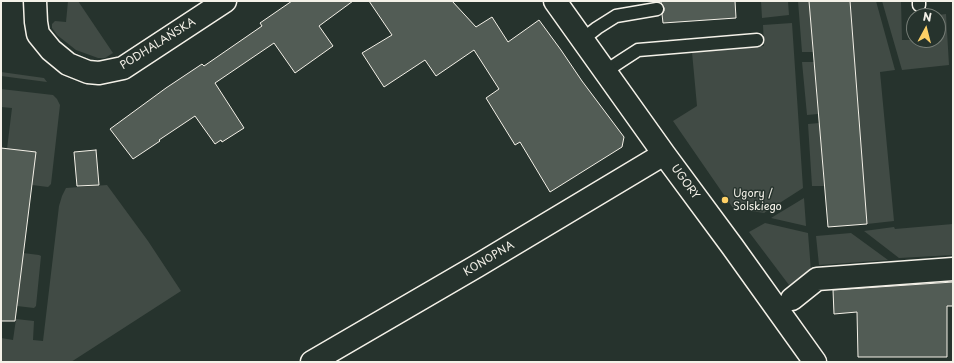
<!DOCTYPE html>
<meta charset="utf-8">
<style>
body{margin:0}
#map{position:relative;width:954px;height:363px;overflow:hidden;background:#26332d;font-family:"Playpen Sans",sans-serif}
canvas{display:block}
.frame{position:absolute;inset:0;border:2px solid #f4f1e8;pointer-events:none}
.north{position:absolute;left:906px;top:8px;width:40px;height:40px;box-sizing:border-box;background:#26332d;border:1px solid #787f78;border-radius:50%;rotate:7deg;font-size:11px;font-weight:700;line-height:16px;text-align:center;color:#f4f1e8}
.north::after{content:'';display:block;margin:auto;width:14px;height:18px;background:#ffd166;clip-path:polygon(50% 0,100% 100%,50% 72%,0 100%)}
</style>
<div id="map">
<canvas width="954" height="363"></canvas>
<div class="frame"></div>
<div class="north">N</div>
</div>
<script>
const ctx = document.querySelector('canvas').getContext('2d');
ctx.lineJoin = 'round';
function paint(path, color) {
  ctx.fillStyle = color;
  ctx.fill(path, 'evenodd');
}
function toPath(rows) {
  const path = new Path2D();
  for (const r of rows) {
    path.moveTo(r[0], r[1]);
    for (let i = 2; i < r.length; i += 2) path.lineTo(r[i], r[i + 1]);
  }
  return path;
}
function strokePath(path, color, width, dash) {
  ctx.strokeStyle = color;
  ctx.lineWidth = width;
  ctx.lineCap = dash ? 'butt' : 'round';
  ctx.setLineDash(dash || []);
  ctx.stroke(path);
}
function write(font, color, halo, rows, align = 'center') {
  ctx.font = font + ' "Playpen Sans",sans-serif';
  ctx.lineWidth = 3;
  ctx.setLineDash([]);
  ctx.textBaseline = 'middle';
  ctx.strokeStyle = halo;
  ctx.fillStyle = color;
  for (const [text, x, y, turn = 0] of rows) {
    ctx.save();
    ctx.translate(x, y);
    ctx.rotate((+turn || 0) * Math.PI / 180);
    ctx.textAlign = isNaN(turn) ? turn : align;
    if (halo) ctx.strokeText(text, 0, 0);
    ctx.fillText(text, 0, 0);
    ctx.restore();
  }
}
paint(toPath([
 [68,1,78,1,113,53,105,58,98,58,76,50,57,35,52,28,52,24,55,21,66,22],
 [761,1,788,1,789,15,762,18],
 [798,1,809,1,813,52,802,52],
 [850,1,876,1,895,70,880,72,894,221,867,224],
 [882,1,901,1,902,40,939,40,938,15,946,14,949,65,902,70],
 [792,23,803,188,764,213,733,208,673,121,697,106,692,52,764,46,763,25],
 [802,62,814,62,818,114,807,115],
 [1,72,44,78,47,82,1,76],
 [1,89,53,95,57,99,60,105,51,184,48,187,32,185,7,149,12,108,1,107],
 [819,123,824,186,812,186,808,124],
 [107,185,148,241,181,291,71,362,1,362,1,338,13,340,16,319,34,321,33,340,43,341,59,206,62,196,66,188],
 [804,198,806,226,771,218],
 [765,223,808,233,811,271,789,285,749,232],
 [953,224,953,255,899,258,864,231,894,227,895,229],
 [851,233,888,260,819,265,816,236],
 [23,253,39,255,41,256,36,306,34,308,17,306]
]), '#414b45');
const building = toPath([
 [292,1,353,1,319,26,333,46,295,73,274,43,215,83,244,128,222,142,221,140,215,144,195,116,159,140,160,141,133,159,110,129,166,88,202,64,204,66,262,26,260,23,292,1],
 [369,1,452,1,476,27,492,17,508,42,539,20,561,50,582,81,624,137,622,147,550,192,520,142,515,145,486,98,499,89,474,50,436,76,425,60,384,87,362,53,392,35,369,1],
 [661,1,735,1,736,18,663,23,662,14,664,11,664,8,661,3,661,1],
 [809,1,850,1,867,224,828,227,809,1],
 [1,148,36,152,15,321,1,321,1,148],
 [96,150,99,185,77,186,74,152,96,150],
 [953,282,953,306,947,306,947,357,858,357,857,312,834,314,833,290,953,282]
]);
paint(building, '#525c55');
strokePath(building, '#f4f1e8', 1);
const service = toPath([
 [919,1,919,5],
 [583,39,597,28,616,16,657,9],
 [606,71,621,61,638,50,757,40]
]);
const minor = toPath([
 [35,1,36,22,38,34,51,50,68,64,88,72,99,73,123,68,225,1],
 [555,1,664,154,732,246,815,362],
 [792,299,817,279,953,269],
 [312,362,477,266,664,154]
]);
strokePath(service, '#f4f1e8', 15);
strokePath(minor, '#f4f1e8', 25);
strokePath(service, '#26332d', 12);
strokePath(minor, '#26332d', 22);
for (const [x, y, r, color] of [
 [725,200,4,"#ffd166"]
]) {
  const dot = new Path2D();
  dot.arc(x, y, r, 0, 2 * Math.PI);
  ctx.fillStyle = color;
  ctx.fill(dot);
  strokePath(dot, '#26332d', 1.5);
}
write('11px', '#f4f1e8', '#26332d', [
 ["PODHALAŃSKA",158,44,-32],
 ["UGORY",685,182,54],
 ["KONOPNA",489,259,-31]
]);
write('11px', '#f4f1e8', '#26332d', [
 ["Ugory /",733,194],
 ["Solskiego",733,207]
], 'left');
</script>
